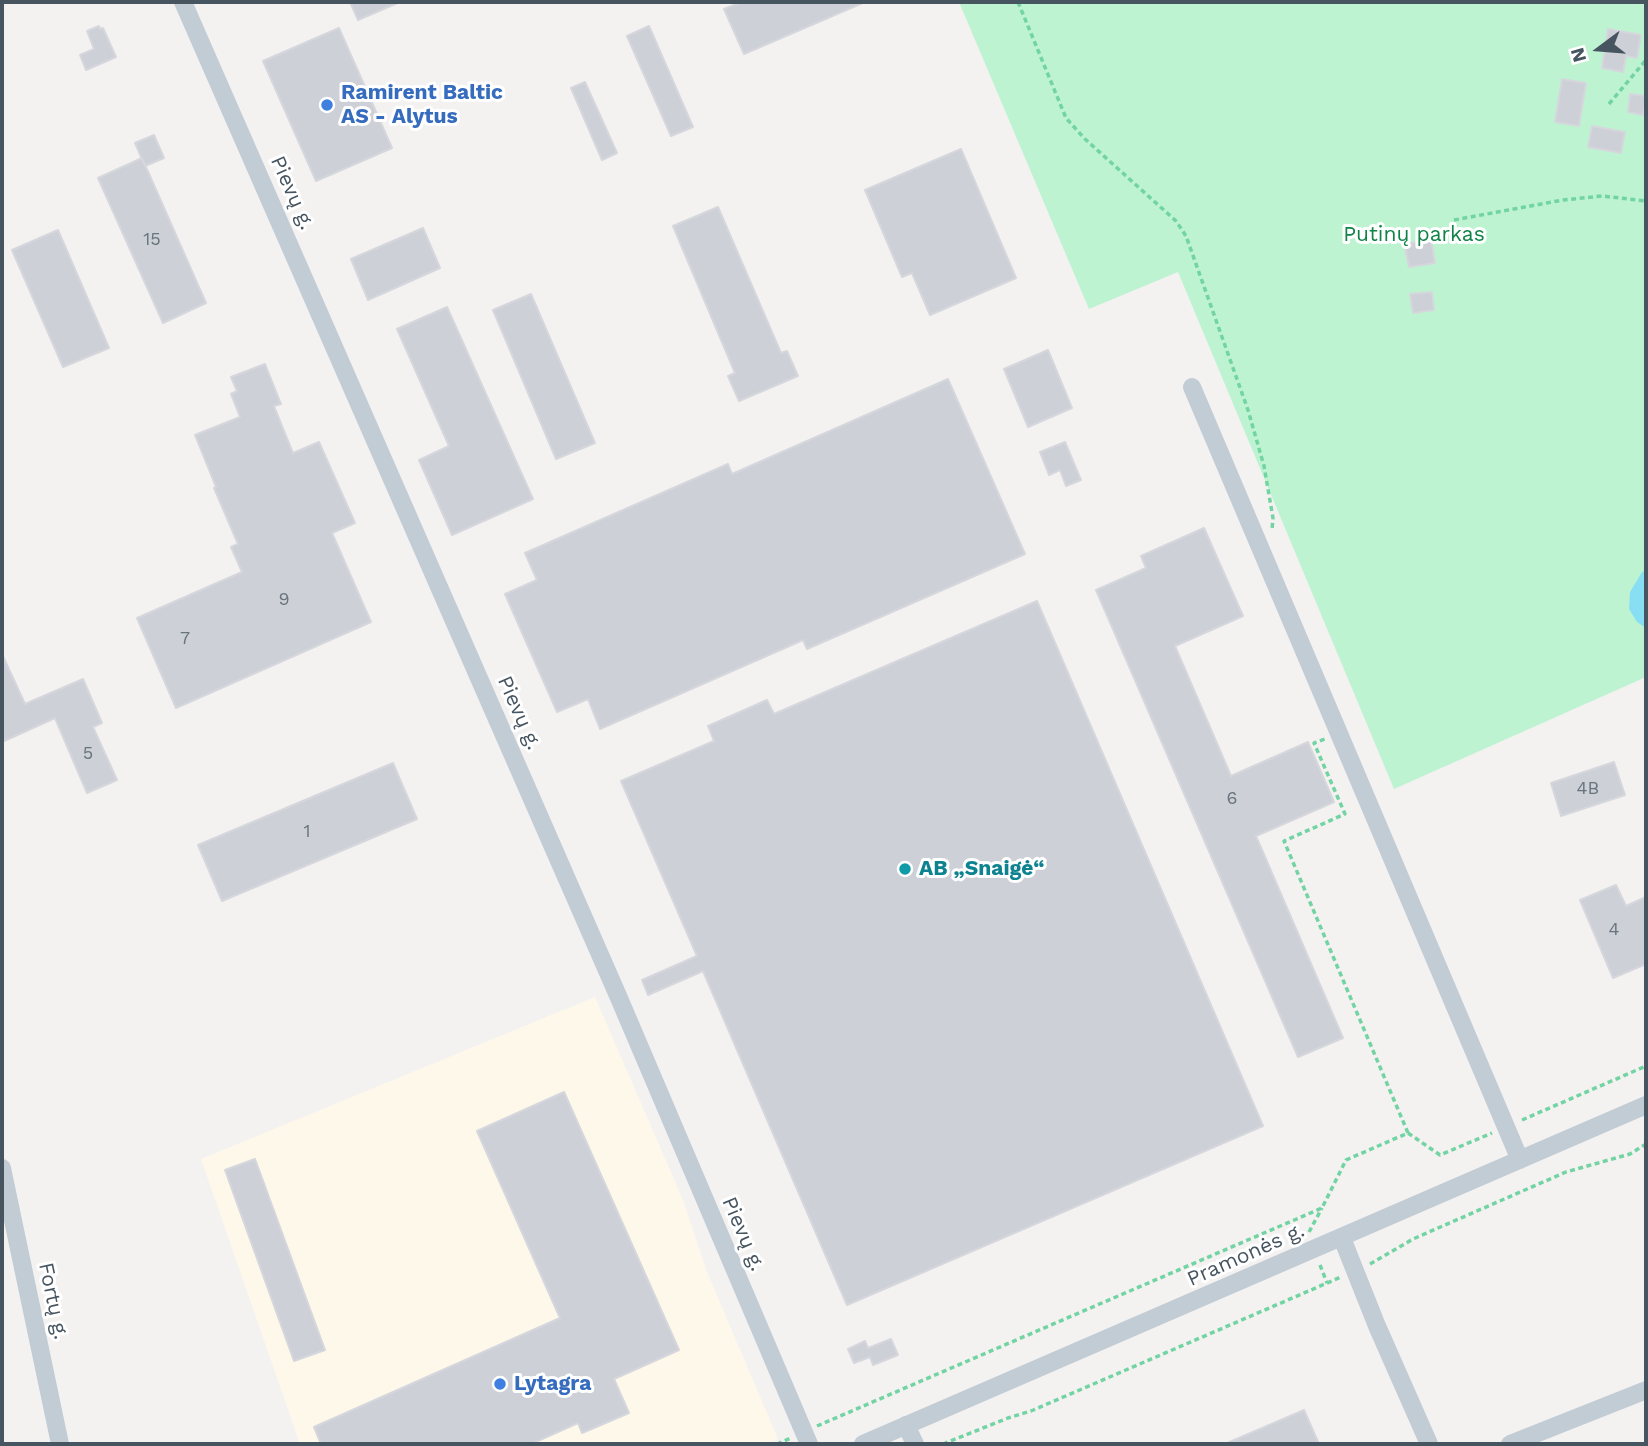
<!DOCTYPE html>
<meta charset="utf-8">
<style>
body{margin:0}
#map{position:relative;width:1648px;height:1446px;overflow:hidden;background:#f4f1f1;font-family:"Work Sans",sans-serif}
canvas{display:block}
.frame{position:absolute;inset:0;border:4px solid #475560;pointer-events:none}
.north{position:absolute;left:1564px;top:14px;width:70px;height:70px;-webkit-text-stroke:5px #fff;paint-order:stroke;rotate:254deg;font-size:19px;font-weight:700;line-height:28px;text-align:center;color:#475560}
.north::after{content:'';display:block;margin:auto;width:24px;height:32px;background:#475560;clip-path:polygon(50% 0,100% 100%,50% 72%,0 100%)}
</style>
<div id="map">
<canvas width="1648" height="1446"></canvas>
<div class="frame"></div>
<div class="north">N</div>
</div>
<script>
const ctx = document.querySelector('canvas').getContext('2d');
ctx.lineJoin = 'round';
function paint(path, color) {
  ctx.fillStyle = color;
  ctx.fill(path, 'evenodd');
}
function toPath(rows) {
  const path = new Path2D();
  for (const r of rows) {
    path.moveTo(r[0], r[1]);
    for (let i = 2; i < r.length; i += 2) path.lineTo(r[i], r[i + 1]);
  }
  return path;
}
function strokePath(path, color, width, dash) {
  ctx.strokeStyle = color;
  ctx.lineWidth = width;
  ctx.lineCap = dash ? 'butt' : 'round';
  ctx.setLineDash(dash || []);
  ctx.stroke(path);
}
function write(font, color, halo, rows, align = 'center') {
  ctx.font = font + ' "Work Sans",sans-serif';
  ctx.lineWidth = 6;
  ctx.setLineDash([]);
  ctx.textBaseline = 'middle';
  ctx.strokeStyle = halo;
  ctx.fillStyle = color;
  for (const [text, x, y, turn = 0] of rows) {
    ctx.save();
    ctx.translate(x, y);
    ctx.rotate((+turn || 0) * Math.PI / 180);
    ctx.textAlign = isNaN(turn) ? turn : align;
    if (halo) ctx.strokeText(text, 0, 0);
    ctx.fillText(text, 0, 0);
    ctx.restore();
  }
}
paint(toPath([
 [595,997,683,1200,707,1272,778,1439,765,1444,300,1444,201,1159]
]), '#fef8eb');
paint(toPath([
 [959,2,1646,2,1646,677,1394,789,1178,272,1089,309]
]), '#bdf3d1');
paint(toPath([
 [1646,570,1646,628,1637,622,1629,609,1630,592,1642,572]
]), '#88dff3');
const building = toPath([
 [350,2,400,2,358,20,350,2],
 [742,2,865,2,744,54,724,9,742,2],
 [99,26,100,29,103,28,116,57,86,70,80,55,94,49,87,31,99,26],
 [649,26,693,127,671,136,627,36,649,26],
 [339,28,392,148,316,181,263,61,339,28],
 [1608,29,1641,35,1637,58,1626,56,1623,72,1602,68,1608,29],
 [1562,79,1586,83,1579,126,1555,122,1562,79],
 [585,82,617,153,602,160,571,88,585,82],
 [1630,94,1646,96,1643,115,1628,112,1630,94],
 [1592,126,1625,132,1621,153,1588,147,1592,126],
 [154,135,164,158,145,166,135,143,154,135],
 [961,149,1016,278,930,315,912,273,902,277,865,190,961,149],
 [142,158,206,303,163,323,98,178,142,158],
 [718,207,781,353,787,351,798,376,739,401,728,376,735,373,673,226,718,207],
 [423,228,440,268,368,300,351,259,423,228],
 [58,230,109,348,63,367,12,250,58,230],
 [1431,239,1435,263,1409,267,1405,247,1411,246,1411,243,1431,239],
 [1432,292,1434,310,1413,313,1410,294,1432,292],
 [531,294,595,443,556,459,493,310,531,294],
 [447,307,533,499,452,535,419,460,449,446,397,329,447,307],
 [1048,350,1072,408,1028,427,1004,369,1048,350],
 [265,364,281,404,274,406,293,453,319,442,355,523,332,533,371,622,176,708,137,618,242,572,231,547,238,544,214,488,216,487,195,435,240,417,231,394,237,391,231,377,265,364],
 [948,379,1025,554,807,649,803,640,600,729,588,699,557,712,505,594,537,580,525,553,728,464,732,474,948,379],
 [1065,442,1081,480,1066,486,1060,470,1049,475,1040,452,1065,442],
 [1204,528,1243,616,1175,646,1231,776,1308,742,1334,802,1256,836,1343,1038,1298,1057,1096,590,1146,568,1141,556,1204,528],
 [1037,601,1263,1126,847,1305,703,971,648,995,642,980,697,956,621,781,714,741,708,726,767,700,774,714,1037,601],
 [2,654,25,704,83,679,102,723,93,727,117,780,87,793,55,718,2,742,2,654],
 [1614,762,1625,795,1561,816,1551,783,1614,762],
 [393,763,417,819,222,901,198,845,393,763],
 [1616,885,1626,906,1646,897,1646,964,1613,978,1580,900,1616,885],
 [564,1092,679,1350,614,1379,629,1413,582,1433,578,1423,531,1444,321,1444,314,1427,560,1318,477,1131,564,1092],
 [255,1159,325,1350,294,1361,225,1170,255,1159],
 [891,1339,898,1355,873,1365,870,1357,854,1363,848,1349,865,1341,868,1348,891,1339],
 [1304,1410,1319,1444,1225,1444,1304,1410]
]);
paint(building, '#cdd0d6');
strokePath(building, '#d5d7dd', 2);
strokePath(toPath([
 [1018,2,1066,118,1085,139,1176,221,1186,236,1248,410,1264,466,1273,518,1272,530],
 [1609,104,1646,60],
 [1454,220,1563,200,1602,196,1646,201],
 [1522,1120,1646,1066],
 [1408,1133,1440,1155,1492,1133],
 [1309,1232,1322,1208],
 [1370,1264,1413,1239,1566,1172,1630,1154,1646,1144],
 [1320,1265,1327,1283],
 [817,1426,1322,1208,1346,1160,1408,1133,1284,841,1345,814,1314,743,1325,739],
 [777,1444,791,1438],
 [943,1444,1008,1418,1031,1411,1341,1277]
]), '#72d4a2', 3.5, [5, 3.5]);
strokePath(toPath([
 [183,2,619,998,809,1444],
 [1192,387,1520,1160],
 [2,1168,60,1444],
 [1342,1238,1377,1326,1429,1444],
 [906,1425,915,1444],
 [863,1444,1646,1105],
 [1510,1444,1646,1390]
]), '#c1ccd4', 18);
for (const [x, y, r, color] of [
 [327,105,7,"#3f7fe0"],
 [905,869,7,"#0f9aa8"],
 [500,1384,7,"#3f7fe0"]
]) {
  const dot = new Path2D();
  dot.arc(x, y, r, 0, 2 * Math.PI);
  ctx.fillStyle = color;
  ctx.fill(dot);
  strokePath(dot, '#fff', 2.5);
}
write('18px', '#68747e', null, [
 ["15",152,240],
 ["9",284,600],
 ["7",185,639],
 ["5",88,754],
 ["4B",1588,789],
 ["6",1232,799],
 ["1",307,832],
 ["4",1614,930]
]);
write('bold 21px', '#366cbe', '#fff', [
 ["Ramirent Baltic",341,93],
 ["AS - Alytus",341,117],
 ["Lytagra",514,1384]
], 'left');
write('21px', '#475560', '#fff', [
 ["Pievų g.",292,193,66],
 ["Pievų g.",519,713,66],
 ["Pievų g.",743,1234,67],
 ["Pramonės g.",1246,1255,-24],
 ["Fortų g.",53,1301,78]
]);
write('21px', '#108347', '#fff', [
 ["Putinų parkas",1414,235]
]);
write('bold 21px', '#0d838f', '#fff', [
 ["AB „Snaigė“",919,869]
], 'left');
</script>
